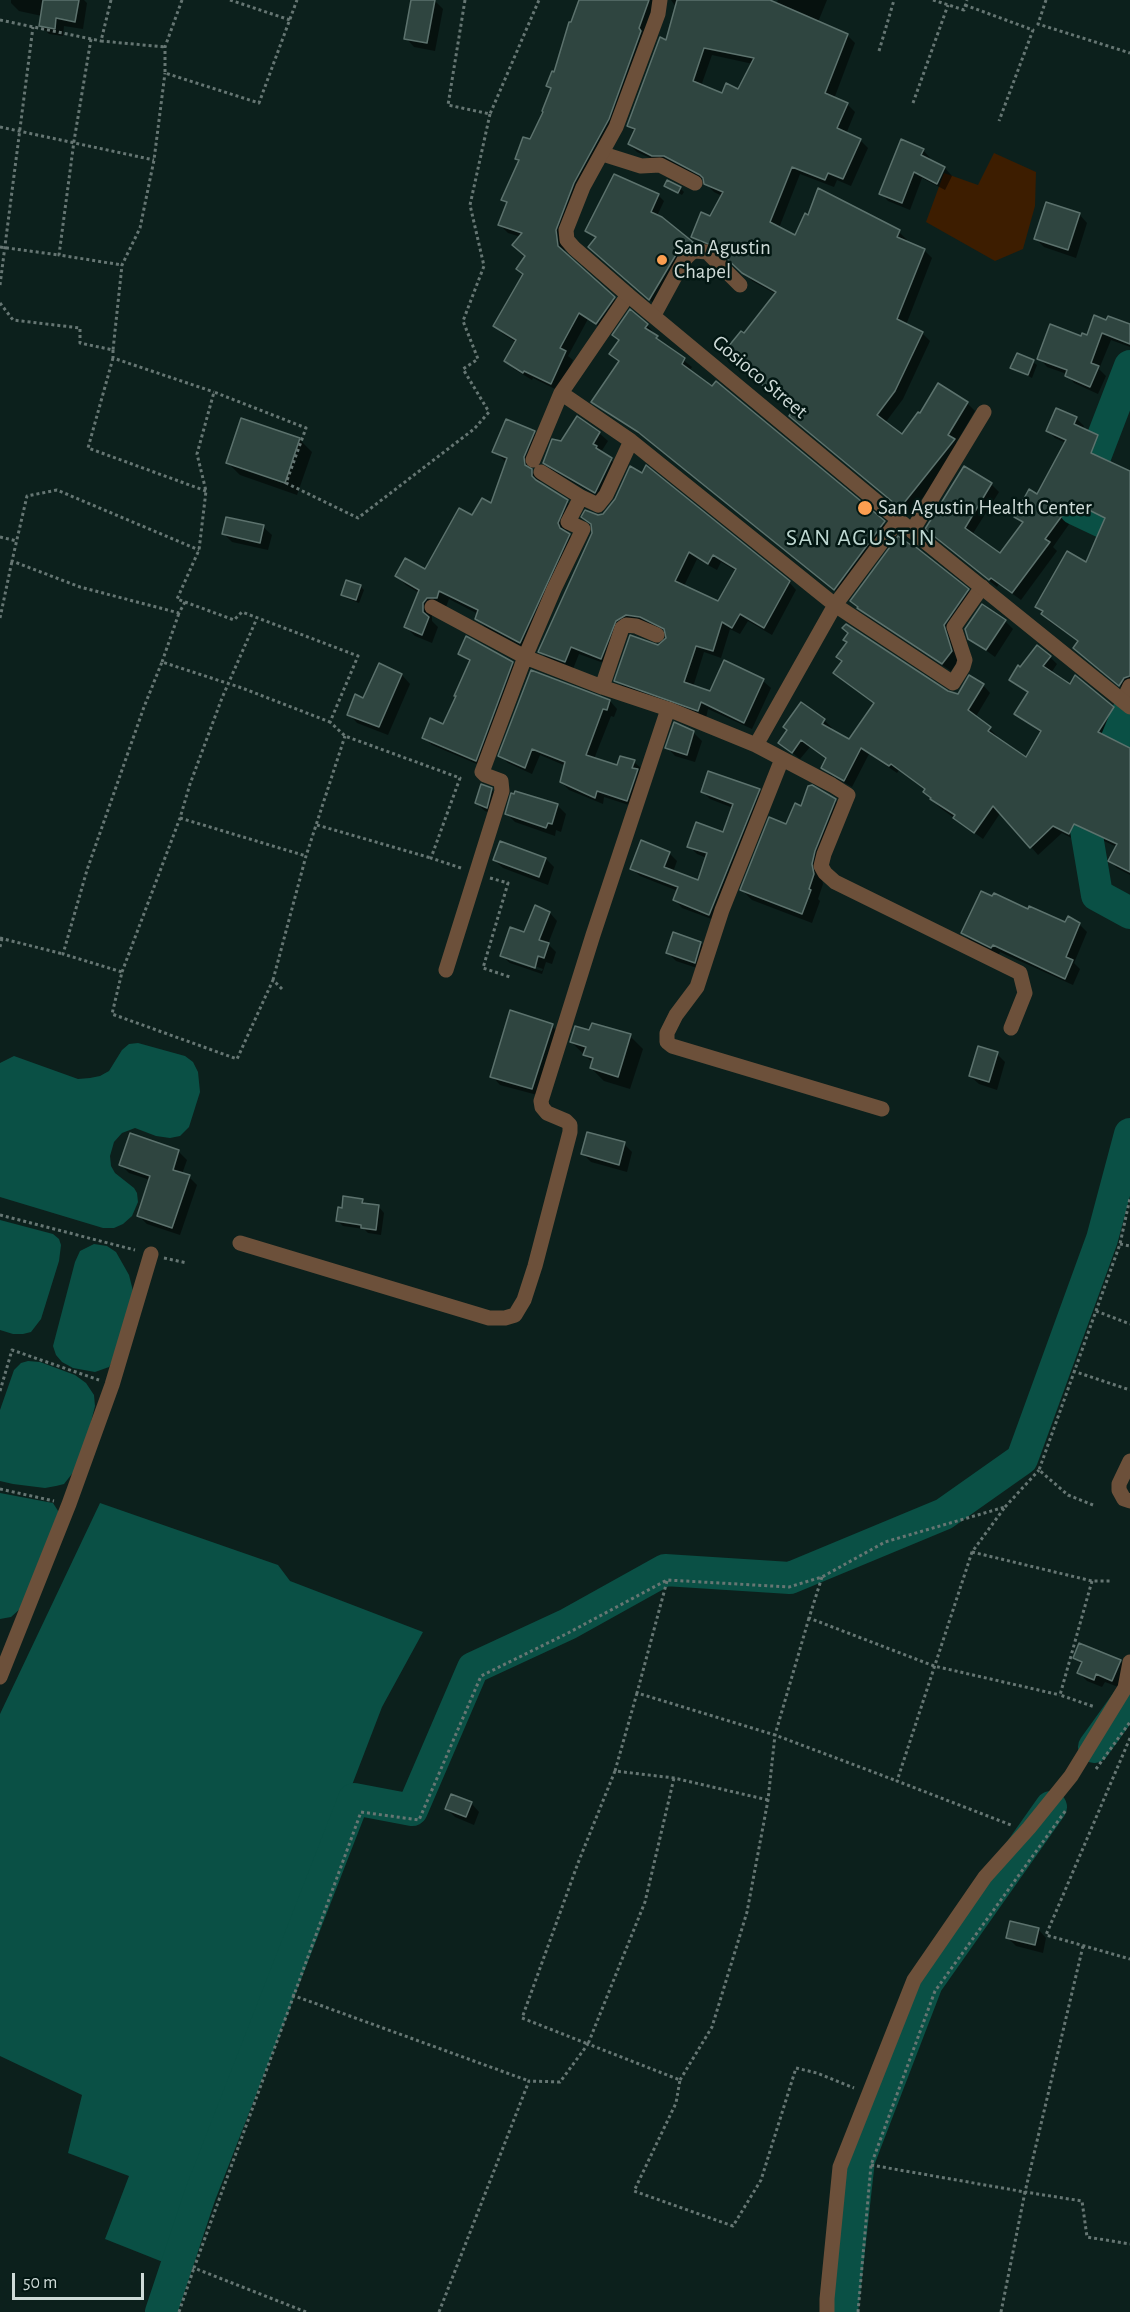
<!DOCTYPE html>
<style>
body{margin:0}
#map{position:relative;width:1130px;height:2312px;overflow:hidden;background:#0c201c;font-family:"Alegreya Sans",sans-serif}
canvas{display:block}
.scale{position:absolute;left:12px;top:2273px;width:132px;height:27px;box-sizing:border-box;border:3px solid #cfdbd8;border-top:0;padding-left:8px;font-size:18px;line-height:21px;white-space:nowrap;color:#cfdbd8;-webkit-text-stroke:4px #031713;paint-order:stroke}
</style>
<div id="map">
<canvas width="1130" height="2312"></canvas>
<div class="scale">50 m</div>
</div>
<script>
const ctx = document.querySelector('canvas').getContext('2d');
ctx.lineJoin = 'round';
function paint(path, color) {
  ctx.fillStyle = color;
  ctx.fill(path, 'evenodd');
}
function toPath(rows) {
  const path = new Path2D();
  for (const r of rows) {
    path.moveTo(r[0], r[1]);
    for (let i = 2; i < r.length; i += 2) path.lineTo(r[i], r[i + 1]);
  }
  return path;
}
function strokePath(path, color, width, dash) {
  ctx.strokeStyle = color;
  ctx.lineWidth = width;
  ctx.lineCap = dash ? 'butt' : 'round';
  ctx.setLineDash(dash || []);
  ctx.stroke(path);
}
function write(font, color, halo, rows, align = 'center') {
  ctx.font = font + ' "Alegreya Sans",sans-serif';
  ctx.lineWidth = 5;
  ctx.setLineDash([]);
  ctx.textBaseline = 'middle';
  ctx.strokeStyle = halo;
  ctx.fillStyle = color;
  for (const [text, x, y, turn = 0] of rows) {
    ctx.save();
    ctx.translate(x, y);
    ctx.rotate((+turn || 0) * Math.PI / 180);
    ctx.textAlign = isNaN(turn) ? turn : align;
    if (halo) ctx.strokeText(text, 0, 0);
    ctx.fillText(text, 0, 0);
    ctx.restore();
  }
}
paint(toPath([
 [994,153,1036,172,1035,206,1023,249,995,261,926,222,944,173,978,185]
]), '#3d1d00');
paint(toPath([
 [138,1043,185,1056,193,1062,198,1072,200,1092,189,1127,180,1136,170,1138,156,1136,135,1128,122,1133,114,1142,110,1156,111,1166,115,1173,134,1188,137,1193,138,1202,132,1216,123,1224,114,1228,103,1228,0,1197,0,1063,14,1056,78,1079,90,1078,100,1076,109,1071,122,1050,129,1044],
 [0,1220,53,1234,59,1239,61,1245,59,1261,41,1319,31,1332,23,1334,13,1334,0,1330],
 [94,1244,107,1246,116,1252,129,1275,133,1291,114,1358,109,1367,95,1372,73,1368,62,1362,56,1355,53,1346,75,1262,80,1251],
 [28,1361,40,1362,75,1375,86,1383,94,1395,95,1406,89,1430,75,1470,64,1484,56,1486,45,1488,13,1484,0,1481,0,1410,14,1370,21,1363],
 [0,1493,53,1503,60,1514,21,1608,11,1617,0,1619],
 [100,1503,278,1565,290,1581,423,1632,382,1707,168,2264,105,2239,129,2176,68,2153,82,2095,0,2056,0,1714]
]), '#0a5045');
paint(toPath([
 [11,0,84,0,87,3,83,29,64,26,63,36,49,34,41,26,42,16,19,11,11,3],
 [413,0,435,1,443,9,435,51,414,47,406,38],
 [581,0,663,0,564,236,565,255,622,306,605,331,588,319,568,356,573,360,559,391,533,378,532,380,514,369,506,361,517,343,503,334,495,326,525,275,526,257,521,237,508,233,500,225,508,204,503,199,520,162,517,159,531,141,545,112,552,90,548,86,555,74],
 [671,0,771,0,768,19,778,0,827,0,818,22,847,35,855,43,834,99,847,104,855,112,846,134,860,140,868,148,851,186,837,180,834,187,800,174,779,228,796,237,899,232,907,240,906,242,924,250,932,258,906,325,922,333,930,341,903,399,885,423,902,436,967,403,975,411,956,443,962,448,909,515,799,424,794,411,725,353,744,335,776,294,752,281,729,256,701,244,693,236,710,218,722,196,714,192,706,184,705,180,674,164,661,163,637,152,629,144,635,132,629,126,667,42,676,7],
 [712,55,753,64,739,91,722,95,701,86],
 [923,150,930,158,929,160,945,168,952,176,945,190,922,178,910,210,888,201,881,193],
 [666,185,680,188,684,192,682,195],
 [658,195,664,201,657,216,697,248,655,304,596,253,597,239,586,231],
 [1079,214,1087,223,1076,258,1044,247,1036,239],
 [1107,322,1130,326,1130,347,1111,340,1099,369,1106,376,1098,394,1074,383,1067,374,1047,367,1039,358,1088,337],
 [647,325,654,333,653,335,664,345,692,367,689,371,713,388,716,383,891,530,842,596,647,439,601,409,593,402,620,362,611,354],
 [1033,362,1037,365,1032,378,1012,367],
 [1057,410,1077,419,1084,426,1083,430,1098,436,1105,444,1099,459,1130,474,1130,688,1128,692,1082,656,1075,648,1079,642,1050,622,1037,607,1087,565,1106,521,1079,508,1074,521,1072,520,1053,547,1057,551,1021,600,999,584,997,587,934,536,991,484,999,492,972,535,1000,555,1024,524,1016,517,1038,496,1066,443,1055,438,1048,431],
 [534,432,543,441,532,467,533,473,540,480,541,485,567,502,576,511,567,533,578,544,530,651,486,628,477,619,478,614,449,599,446,607,432,612,432,621,438,627,432,643,415,636,406,627,419,593,406,585,397,576,426,571,473,517,492,506,507,463,494,451],
 [599,433,608,441,601,452,620,468,604,500,553,471,544,462,561,443],
 [299,439,312,452,297,495,240,475,227,462],
 [607,512,789,582,796,590,772,635,748,621,740,634,730,629,721,658,704,652,693,687,710,692,724,662,763,681,771,688,752,729,708,709,706,718,624,688,616,680,667,640,667,632,646,624,628,624,609,665,579,654,573,669,547,659,540,651,593,534,593,526,583,517,598,516],
 [697,559,717,570,721,562,736,571,719,603,684,586],
 [263,527,272,535,268,550,232,542,224,534],
 [360,586,364,590,359,603,346,598,342,595],
 [968,590,976,599,952,634,959,660,951,671,867,616,852,601],
 [1005,621,1013,629,995,657,969,638],
 [459,653,512,663,520,671,484,767,432,745,424,738,444,726,471,663],
 [1050,657,1057,664,1051,673,1113,708,1121,716,1107,738,1130,750,1130,875,1117,868,1110,861,1117,847,1082,831,1077,841,1062,833,1038,855,1001,812,983,839,939,807,925,792,926,790,899,770,897,773,869,754,852,787,830,775,823,768,827,759,810,747,800,759,780,743,789,731,824,720,832,728,830,730,850,741,875,704,835,673,958,696,983,685,990,693,975,718,990,729,997,736,996,738,1026,759,1041,733,1016,714,1029,694,1011,680,1020,669],
 [379,665,402,675,410,684,388,735,357,723,349,714,364,699],
 [610,701,617,709,614,717,611,716,594,759,618,767,634,762,642,769,635,807,604,797,603,804,569,790,561,782,566,766,540,755,532,774,508,763,500,756],
 [693,732,702,741,695,762,675,756,667,747],
 [491,789,499,798,495,815,485,811,476,803],
 [759,790,767,798,717,921,682,908,675,900,678,891,640,876,632,869,669,853,677,861,673,872,698,882,707,858,697,854,689,846,724,834,733,808,710,799,703,792],
 [516,793,558,806,566,814,561,832,556,830,555,836,515,822,507,814],
 [835,800,845,810,821,875,823,884,818,899,820,901,812,923,752,900,742,890,787,826],
 [546,859,554,867,548,885,503,868,494,860],
 [536,907,550,913,557,921,548,944,556,952,552,964,546,962,542,974,510,963,502,956,525,934],
 [509,957,543,969,542,971,509,961],
 [1029,912,1065,924,1079,924,1087,932,1074,963,1080,969,1073,985,1000,952,999,955,970,940,962,933],
 [701,943,709,952,703,970,676,961,668,953],
 [552,1026,560,1034,541,1096,500,1085,492,1076],
 [590,1032,630,1036,643,1049,630,1089,604,1081,591,1068,593,1063,571,1042],
 [997,1054,1005,1062,997,1090,979,1084,970,1076],
 [624,1144,632,1152,627,1172,591,1162,583,1154],
 [178,1151,187,1160,182,1174,189,1177,197,1185,180,1235,147,1224,138,1215,150,1180,129,1173,121,1165],
 [362,1201,367,1205,379,1207,384,1213,381,1235,368,1233,364,1229,343,1226,337,1220,343,1209],
 [1075,1658,1120,1661,1128,1669,1121,1688,1105,1682,1102,1687,1087,1681,1079,1673,1082,1665],
 [471,1803,479,1812,474,1825,455,1817,447,1809],
 [1038,1929,1046,1938,1043,1953,1016,1946,1008,1938]
]), '#0007');
strokePath(toPath([
 [1130,366,1075,509,1130,535],
 [1130,707,1084,818,1097,895,1130,913],
 [1094,1747,1130,1697],
 [161,2312,200,2195,354,1799,412,1810,473,1668,568,1624,665,1570,790,1578,944,1514,1022,1459,1102,1239,1130,1134],
 [842,2312,859,2160,927,1983,1051,1807]
]), '#0a5045', 32);
const building = toPath([
 [43,0,79,0,75,22,56,18,55,29,39,26,43,0],
 [411,0,435,0,427,43,404,39,411,0],
 [579,0,649,0,639,28,641,31,609,119,574,183,556,230,558,246,615,297,596,324,579,313,560,348,566,351,551,384,524,371,523,373,504,361,516,340,493,326,523,274,516,269,525,256,512,245,522,233,498,225,507,202,501,200,519,160,515,159,523,137,530,139,543,112,542,111,551,88,546,86,552,71,554,72,569,22,571,22,579,0],
 [677,0,770,0,848,34,825,93,848,103,837,128,861,139,843,179,828,173,825,180,792,167,770,222,795,235,805,213,808,215,818,188,900,230,897,237,925,249,897,319,923,332,895,391,877,415,902,434,918,412,920,413,938,383,968,402,948,435,955,439,900,508,789,416,793,410,723,353,741,331,744,333,776,292,742,273,726,258,730,253,691,237,701,212,710,216,723,192,704,184,703,178,700,175,664,156,652,156,628,144,635,129,627,126,660,37,666,40,677,0],
 [704,48,754,58,738,89,726,83,722,93,693,81,704,48],
 [901,139,924,149,921,155,945,167,937,184,914,172,902,203,879,194,901,139],
 [614,174,659,194,651,212,662,217,693,242,684,246,677,253,649,300,588,247,596,237,585,231,614,174],
 [667,180,681,187,678,193,664,186,667,180],
 [1046,202,1080,213,1068,250,1034,239,1046,202],
 [630,309,648,324,645,328,658,336,656,338,685,358,682,364,712,386,716,381,885,521,834,590,638,432,591,402,619,361,609,354,619,340,612,335,630,309],
 [1094,315,1106,320,1108,316,1130,324,1130,344,1102,333,1091,363,1099,366,1090,387,1065,376,1067,370,1037,359,1050,324,1081,336,1082,333,1087,335,1094,315],
 [1017,353,1034,360,1028,375,1010,368,1017,353],
 [1056,408,1077,417,1074,424,1098,435,1091,453,1130,471,1130,676,1124,678,1119,686,1073,648,1078,641,1041,614,1043,611,1035,607,1067,551,1086,562,1105,518,1071,501,1066,514,1064,513,1045,539,1050,542,1012,593,991,578,989,580,925,529,964,466,992,483,965,528,1000,553,1023,522,1014,517,1029,489,1037,494,1066,440,1046,431,1056,408],
 [577,416,600,432,593,444,597,446,596,448,612,458,595,493,543,463,552,439,561,441,577,416],
 [241,418,300,438,285,483,226,463,241,418],
 [506,419,535,431,524,457,525,465,532,469,532,476,536,480,568,500,558,523,560,528,570,534,520,643,475,619,478,610,439,591,437,598,427,598,423,603,423,612,429,617,422,635,404,627,419,590,395,576,405,558,425,569,459,508,472,515,482,498,491,503,507,458,492,452,506,419],
 [646,465,790,581,764,628,740,614,732,628,722,622,713,651,696,646,684,682,710,691,724,660,764,679,744,723,701,702,698,711,614,681,630,635,658,645,666,638,664,629,640,617,626,615,616,621,601,659,571,647,565,662,538,652,592,533,591,524,581,517,585,510,598,515,603,514,615,499,630,466,642,473,646,465],
 [689,552,708,564,713,555,736,569,718,601,675,581,689,552],
 [226,517,264,525,260,543,222,534,226,517],
 [898,536,911,545,912,544,969,589,944,625,952,651,942,664,857,608,858,607,850,601,898,536],
 [346,580,361,585,356,600,341,595,346,580],
 [982,604,1006,620,986,650,968,639,965,629,982,604],
 [846,624,948,691,958,694,969,675,984,684,968,710,991,727,988,731,1026,757,1041,731,1014,714,1028,692,1009,680,1018,665,1020,667,1037,645,1051,656,1043,666,1070,684,1075,675,1114,707,1098,732,1130,748,1130,872,1108,861,1117,844,1074,824,1069,834,1053,826,1030,848,993,806,974,833,953,818,955,815,930,799,931,798,923,792,925,789,891,764,889,766,861,748,844,781,821,768,826,758,801,740,792,753,778,743,787,730,783,727,801,702,825,719,822,724,849,739,874,703,833,673,842,661,836,657,847,642,843,640,848,633,842,628,846,624],
 [466,636,513,662,476,761,422,738,430,718,443,724,456,696,454,696,470,660,458,654,466,636],
 [379,663,402,674,379,727,347,715,355,694,363,698,379,663],
 [531,670,610,700,607,710,603,709,586,755,617,765,620,756,635,760,632,768,638,769,627,801,597,791,595,798,560,782,565,762,532,749,525,768,498,756,531,670],
 [674,722,694,731,687,755,665,748,674,722],
 [708,771,760,789,709,915,673,900,678,887,630,869,641,840,670,852,664,867,698,880,707,853,687,847,696,822,723,832,733,804,701,792,708,771],
 [481,784,492,788,487,808,475,803,481,784],
 [812,785,836,799,815,851,812,864,814,874,809,889,811,890,802,914,740,890,769,817,786,824,795,803,801,806,808,786,812,785],
 [515,791,558,804,552,824,548,823,546,828,505,814,511,793,514,794,515,791],
 [500,841,546,858,539,877,493,860,500,841],
 [981,891,992,896,994,893,1028,909,1029,906,1065,922,1068,916,1080,923,1066,957,1073,960,1065,979,993,945,991,948,961,933,981,891],
 [535,905,550,912,539,940,549,943,544,958,538,956,535,968,500,956,510,927,524,932,535,905],
 [673,932,701,942,695,963,666,953,673,932],
 [510,1010,553,1024,532,1089,490,1077,510,1010],
 [592,1023,631,1034,618,1077,590,1068,593,1058,583,1055,586,1047,570,1042,575,1026,589,1030,592,1023],
 [978,1046,998,1052,989,1082,969,1076,978,1046],
 [587,1132,625,1142,619,1165,581,1154,587,1132],
 [130,1133,179,1150,173,1170,190,1175,172,1228,137,1216,150,1176,119,1165,130,1133],
 [343,1196,363,1199,362,1203,379,1205,376,1230,361,1228,361,1225,336,1221,338,1207,342,1208,343,1196],
 [1079,1643,1121,1660,1112,1681,1096,1674,1094,1680,1077,1673,1082,1662,1073,1658,1079,1643],
 [451,1794,472,1802,466,1817,445,1809,451,1794],
 [1010,1921,1039,1928,1035,1945,1006,1938,1010,1921]
]);
paint(building, '#2f4540');
strokePath(building, '#5c726d', 1.5);
strokePath(toPath([
 [111,0,101,41,165,47],
 [182,0,165,47,165,73,259,103,297,0],
 [230,0,290,20],
 [465,0,448,105,490,114,539,0],
 [933,0,964,10,967,0],
 [1046,0,1038,24,1130,53],
 [965,5,1033,30,999,121],
 [0,20,101,41],
 [91,39,74,141,59,255,122,265],
 [879,51,894,0],
 [913,103,948,5],
 [0,127,154,160],
 [0,247,59,255],
 [0,285,33,27],
 [0,303,13,320,80,328,80,343,113,350,122,265,140,228,154,160,165,73],
 [113,350,113,358,214,392],
 [113,358,88,448,206,491],
 [0,537,17,541],
 [185,602,179,613,80,587,12,561,27,496,57,490,199,550],
 [0,618,12,561],
 [162,662,179,613],
 [180,818,306,856],
 [317,825,431,858],
 [461,868,431,858,460,778,345,736,330,722,358,656,242,612,234,620,177,599,199,550,206,491,197,454,214,392,306,428,286,483,358,518,474,429,489,412,463,369,478,359,463,321,484,266,470,205,490,114],
 [490,878,508,883,483,968,510,977],
 [0,938,63,954],
 [0,947,2,938],
 [122,972,180,818,190,784,222,698,257,618],
 [273,980,306,856,345,736],
 [282,989,273,980,237,1059,112,1014,122,972,63,954,87,870,144,707,162,662,242,688,330,722],
 [0,1215,135,1250],
 [1120,1244,1130,1246],
 [164,1258,187,1263],
 [1096,1311,1130,1324],
 [1073,1371,1130,1390],
 [0,1391,12,1350,99,1380],
 [0,1489,54,1501],
 [1093,1505,1068,1495,1039,1470,1120,1244,1130,1198],
 [1005,1507,1039,1470],
 [972,1552,1092,1581,1111,1581],
 [822,1577,809,1618,934,1666,1060,1695],
 [667,1581,637,1693,775,1735,897,1781],
 [1092,1581,1060,1695,1095,1707],
 [637,1693,615,1771,674,1778,768,1800],
 [1130,1738,1046,1935,1130,1959],
 [1096,1769,1130,1722],
 [615,1771,578,1863,522,2018,588,2044,645,1902,674,1778],
 [1083,1946,1025,2192,1082,2201,1087,2237,1130,2244],
 [292,1995,529,2081],
 [680,2080,712,2027,747,1912,768,1800,775,1735,809,1618],
 [871,2165,1025,2192,1001,2312],
 [179,2312,194,2268],
 [306,2312,194,2268,361,1812,419,1820,481,1676,568,1633,667,1580,789,1587,822,1577,885,1542,1005,1507,972,1552,897,1781,1011,1825],
 [439,2312,529,2081,560,2082,588,2044,680,2080,676,2103,634,2191,733,2226,761,2180,796,2068,817,2073,854,2088],
 [858,2312,871,2165,935,1991,1066,1810]
]), '#667673', 3, [3, 3]);
strokePath(toPath([
 [603,154,641,166,660,165,695,183],
 [628,295,561,393,631,441,835,605,953,683,963,667,965,660,954,627,982,587],
 [654,315,684,260,691,253,695,251,707,252,740,285],
 [533,460,561,393],
 [541,472,581,497,598,505,606,495,631,441],
 [912,531,984,412],
 [432,607,525,657,554,589,583,529,568,522,581,497],
 [602,687,668,709,756,745,832,785,848,795,824,854,821,866,825,873,835,882,1020,973,1025,993,1011,1028],
 [1123,701,1130,686],
 [756,745,835,605,899,519],
 [782,759,722,910,697,987,676,1015,667,1033,667,1042,672,1046,882,1109],
 [446,970,502,791,501,781,485,775,482,772,525,657,602,687,622,628,626,625,636,626,657,635],
 [240,1243,489,1318,505,1318,515,1315,524,1300,535,1266,570,1132,570,1125,566,1121,547,1113,542,1107,541,1101,593,935,668,709],
 [1130,1461,1119,1484,1119,1490,1124,1499,1130,1501],
 [0,1677,69,1504,112,1385,151,1254],
 [827,2312,827,2299,840,2167,914,1980,985,1877,1029,1828,1071,1776,1125,1688,1130,1662]
]), '#6c503a', 15);
strokePath(toPath([
 [660,0,658,14,616,127,583,187,566,230,567,240,574,248,628,295,912,531,1130,707]
]), '#6c503a', 15);
for (const [x, y, r, color] of [
 [662,260,6,"#fb9e50"],
 [865,508,8,"#fb9e50"]
]) {
  const dot = new Path2D();
  dot.arc(x, y, r, 0, 2 * Math.PI);
  ctx.fillStyle = color;
  ctx.fill(dot);
  strokePath(dot, '#031713', 2);
}
write('21px', '#cfdbd8', '#031713', [
 ["San Agustin",674,248],
 ["Chapel",674,272],
 ["San Agustin Health Center",878,508]
], 'left');
write('21px', '#cfdbd8', '#031713', [
 ["Gosioco Street",760,377,40]
]);
ctx.letterSpacing = '1.5px';
write('24px', '#bdd6d0', '#031713', [
 ["SAN AGUSTIN",861,538]
]);
ctx.letterSpacing = '0px';
</script>
